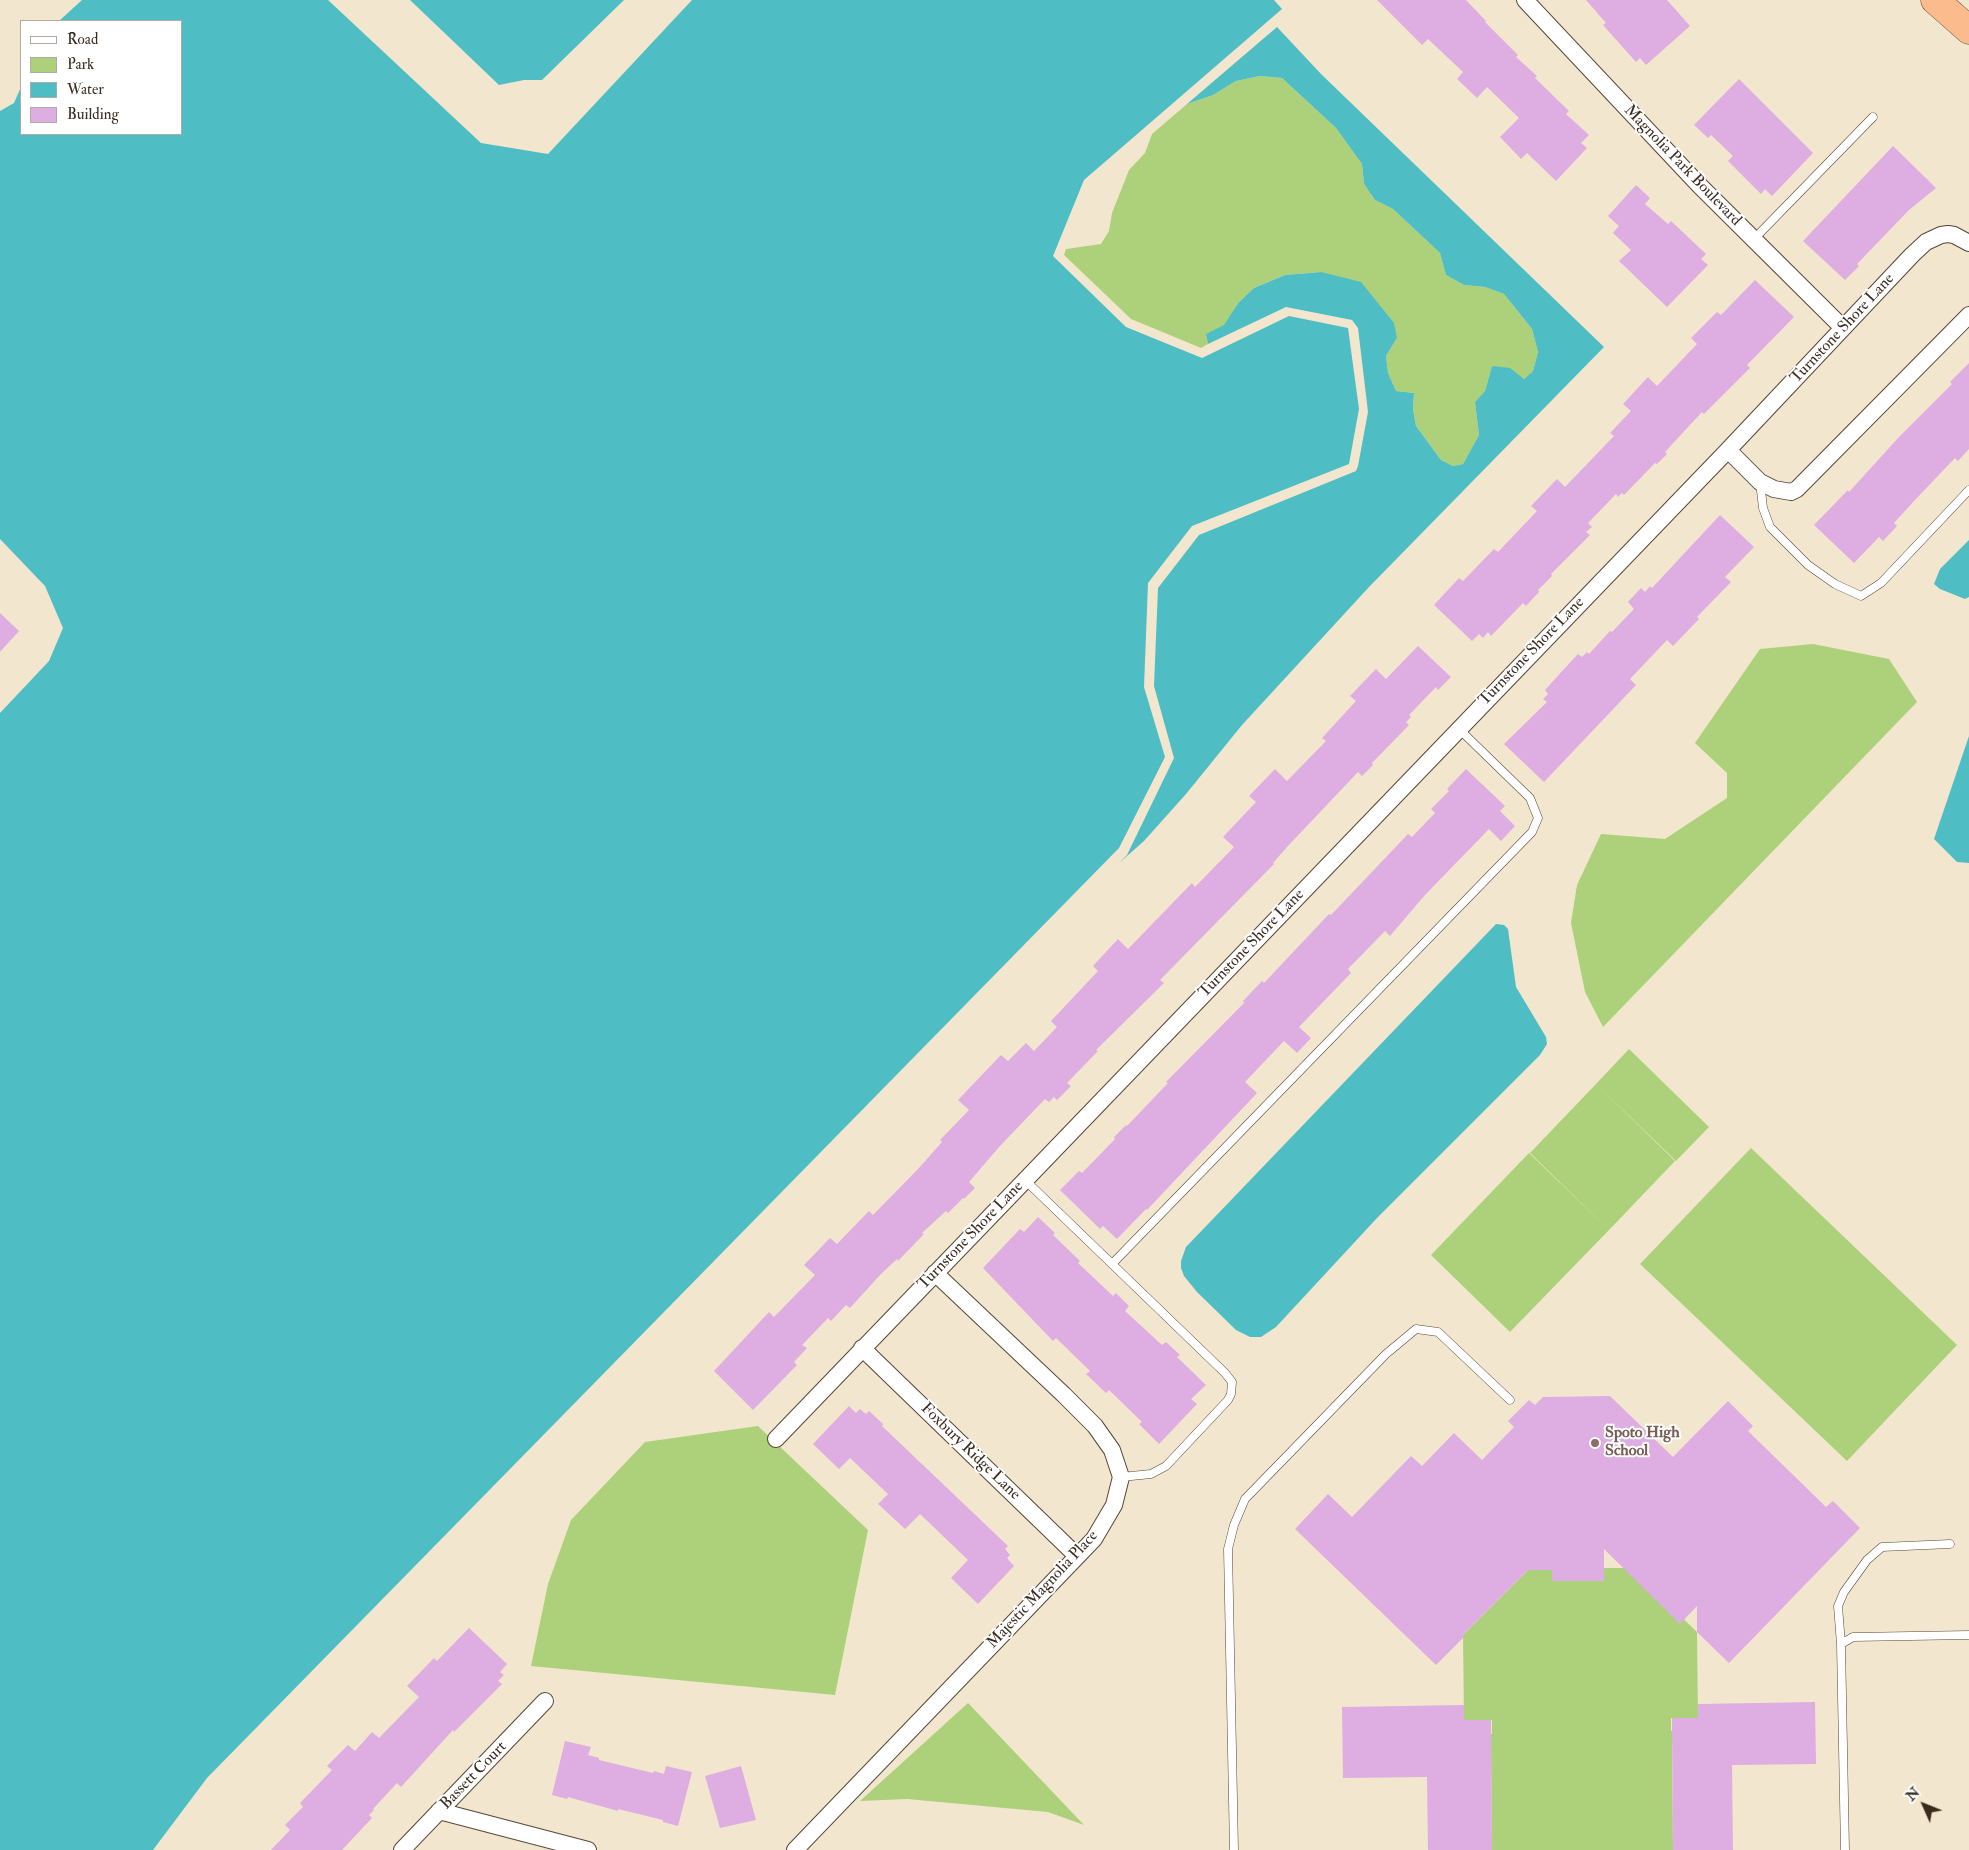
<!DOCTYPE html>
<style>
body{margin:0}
#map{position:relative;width:1969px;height:1850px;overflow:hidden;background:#f2e7ce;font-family:"IM FELL Double Pica",serif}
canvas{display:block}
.legend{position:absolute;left:20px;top:20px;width:162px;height:115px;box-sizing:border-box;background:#fff;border:1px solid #b1aaa5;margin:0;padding:6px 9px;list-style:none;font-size:15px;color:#3b2a1e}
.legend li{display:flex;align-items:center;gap:10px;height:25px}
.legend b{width:25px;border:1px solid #b1aaa5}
.north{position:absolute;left:1899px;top:1780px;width:50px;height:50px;-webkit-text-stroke:4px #fff;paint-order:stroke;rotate:314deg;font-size:14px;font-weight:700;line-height:20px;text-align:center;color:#3b2a1e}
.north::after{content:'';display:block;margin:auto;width:18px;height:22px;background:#3b2a1e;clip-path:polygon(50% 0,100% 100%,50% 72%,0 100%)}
</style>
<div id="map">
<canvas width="1969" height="1850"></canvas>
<ul class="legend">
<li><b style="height:6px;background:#fff"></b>Road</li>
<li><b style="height:14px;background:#add17a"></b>Park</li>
<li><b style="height:14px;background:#4ebdc4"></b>Water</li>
<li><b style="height:14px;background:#deade2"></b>Building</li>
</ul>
<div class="north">N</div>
</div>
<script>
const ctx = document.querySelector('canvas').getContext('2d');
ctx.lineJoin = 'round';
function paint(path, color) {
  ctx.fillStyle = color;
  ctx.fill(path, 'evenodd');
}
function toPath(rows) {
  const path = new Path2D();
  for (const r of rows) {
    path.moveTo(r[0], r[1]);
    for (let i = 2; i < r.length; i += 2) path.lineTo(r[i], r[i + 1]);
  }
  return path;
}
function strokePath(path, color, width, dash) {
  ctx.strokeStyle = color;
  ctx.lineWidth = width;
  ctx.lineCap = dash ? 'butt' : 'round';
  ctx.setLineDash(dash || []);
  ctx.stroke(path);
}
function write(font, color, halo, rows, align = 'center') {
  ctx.font = font + ' "IM FELL Double Pica",serif';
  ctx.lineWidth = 4;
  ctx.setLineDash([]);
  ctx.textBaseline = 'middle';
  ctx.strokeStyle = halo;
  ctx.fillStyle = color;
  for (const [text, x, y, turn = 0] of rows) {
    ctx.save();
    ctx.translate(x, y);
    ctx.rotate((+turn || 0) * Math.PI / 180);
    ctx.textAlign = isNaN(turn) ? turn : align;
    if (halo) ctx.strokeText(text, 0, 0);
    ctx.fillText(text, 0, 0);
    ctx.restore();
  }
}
paint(toPath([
 [1260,76,1282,78,1336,128,1362,164,1364,184,1375,200,1393,209,1440,253,1446,275,1464,285,1485,287,1504,294,1532,329,1538,352,1533,371,1524,379,1492,366,1485,391,1475,402,1479,435,1463,464,1453,466,1441,460,1416,426,1413,409,1414,393,1396,391,1388,373,1386,356,1397,338,1321,272,1285,275,1254,288,1239,302,1224,326,1206,334,1208,344,1201,348,1131,319,1064,255,1066,249,1101,244,1109,231,1112,213,1129,170,1145,153,1152,134,1187,104,1213,95,1236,81],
 [1813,644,1889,659,1917,702,1603,1027,1585,992,1571,923,1577,885,1601,834,1665,839,1727,798,1727,773,1695,743,1760,649],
 [1629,1049,1709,1127,1676,1161,1596,1084],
 [1596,1084,1675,1161,1609,1230,1530,1153],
 [1751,1148,1957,1345,1847,1461,1640,1264],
 [1529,1153,1609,1230,1510,1332,1431,1255],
 [758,1426,868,1530,835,1695,531,1666,548,1584,571,1520,645,1442],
 [1604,1568,1631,1568,1697,1632,1698,1718,1671,1718,1671,1731,1699,1730,1699,1742,1672,1743,1673,1850,1492,1850,1491,1746,1463,1735,1492,1734,1492,1720,1464,1720,1463,1635,1528,1570,1552,1570,1552,1581,1603,1581],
 [968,1703,969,1704,1084,1825,1048,1812,907,1799,860,1801]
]), '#add17a');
paint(toPath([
 [82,0,328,0,481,143,548,154,692,0,1274,0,1282,9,1084,180,1053,256,1126,327,1202,358,1289,316,1348,328,1359,409,1349,464,1192,526,1148,583,1144,687,1165,757,1119,848,207,1778,153,1850,0,1850,0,713,49,661,63,628,45,586,0,539,0,111,14,103,21,87,21,134,181,134,181,21,59,21],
 [410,0,624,0,542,80,524,80,499,85],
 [1277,27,1321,74,1604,347,1369,587,1242,725,1186,794,1144,841,1118,864,1127,855,1174,758,1154,686,1158,588,1199,535,1356,471,1358,466,1368,412,1358,328,1352,320,1286,307,1208,344,1206,334,1224,325,1239,302,1254,288,1285,275,1321,272,1361,282,1394,323,1397,338,1386,356,1388,373,1396,391,1414,393,1413,409,1416,426,1441,460,1453,466,1463,464,1479,435,1475,402,1485,391,1492,366,1510,368,1524,379,1533,371,1538,352,1532,329,1504,294,1485,287,1464,285,1446,275,1440,253,1393,209,1375,200,1364,184,1362,164,1336,128,1282,78,1260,76,1236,81,1213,95,1187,104],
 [1969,540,1969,597,1965,599,1940,589,1934,584,1940,569],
 [1969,736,1969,863,1957,862,1934,839],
 [1496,924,1504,925,1508,929,1516,987,1546,1037,1547,1044,1540,1055,1377,1218,1276,1327,1261,1337,1250,1337,1236,1330,1197,1292,1184,1276,1181,1268,1181,1261,1186,1247]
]), '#4ebdc4');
paint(toPath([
 [1377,0,1466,0,1486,21,1485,22,1518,55,1516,57,1537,76,1535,78,1569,111,1566,114,1589,135,1581,143,1587,148,1556,181,1527,153,1521,159,1500,137,1519,118,1487,87,1477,98,1457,79,1463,72,1428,39,1422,45],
 [1586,0,1667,0,1690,26,1646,65,1640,58,1636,62,1603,25,1606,23],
 [1739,79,1813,153,1772,196,1765,189,1761,194,1728,161,1733,156,1711,135,1708,138,1694,125],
 [1893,146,1936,188,1909,210,1857,264,1859,266,1845,280,1803,241],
 [1636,185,1650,198,1645,204,1668,224,1671,221,1706,254,1701,259,1708,265,1667,307,1619,261,1631,250,1613,233,1619,226,1608,216],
 [1755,280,1794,317,1747,365,1750,368,1704,414,1702,412,1665,452,1667,454,1657,464,1655,463,1624,495,1622,493,1618,497,1616,494,1588,523,1592,527,1586,532,1590,535,1551,574,1552,576,1538,590,1539,592,1526,606,1523,603,1491,636,1488,632,1483,638,1479,634,1472,641,1434,605,1459,578,1463,581,1494,549,1498,552,1537,511,1531,506,1557,479,1565,487,1614,436,1610,433,1631,411,1623,404,1648,377,1657,386,1697,344,1691,338,1717,312,1721,315],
 [1969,363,1969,449,1958,461,1955,458,1914,501,1894,523,1897,526,1883,541,1879,537,1854,563,1814,525,1848,490,1849,492,1899,437,1952,384,1950,382],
 [1720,515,1754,547,1725,577,1731,582,1697,617,1699,619,1673,646,1667,640,1630,679,1636,685,1544,782,1504,744,1547,702,1543,699,1548,694,1545,690,1565,668,1578,654,1582,657,1587,652,1589,654,1610,631,1612,632,1634,609,1628,602,1641,588,1645,592,1650,586,1652,588],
 [0,613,19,631,0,652],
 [1418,646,1451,677,1438,690,1436,687,1409,715,1411,717,1406,722,1409,725,1372,763,1373,765,1362,776,1358,772,1287,847,1273,863,1274,864,1160,980,1164,983,1096,1050,1098,1051,1067,1083,1071,1086,1057,1100,1054,1097,1049,1102,1045,1099,1000,1146,969,1182,975,1188,964,1199,963,1198,948,1213,946,1211,922,1233,924,1234,898,1261,897,1259,881,1274,850,1308,846,1305,831,1321,828,1318,802,1345,807,1348,794,1362,797,1365,753,1410,714,1371,769,1312,774,1317,815,1275,804,1265,830,1238,837,1244,869,1211,873,1215,918,1169,942,1142,940,1140,969,1110,958,1100,1001,1055,1008,1061,1026,1043,1034,1051,1057,1027,1051,1021,1098,971,1093,966,1118,939,1128,949,1192,883,1195,887,1234,847,1223,837,1256,802,1249,796,1275,769,1287,781,1326,741,1322,738,1356,701,1350,696,1376,669,1386,679],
 [1466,769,1505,806,1500,811,1515,826,1501,841,1489,829,1425,895,1390,936,1385,931,1348,969,1351,973,1299,1027,1311,1038,1297,1053,1284,1041,1245,1082,1257,1093,1147,1210,1146,1209,1117,1239,1103,1226,1100,1229,1060,1190,1079,1171,1082,1173,1115,1139,1114,1137,1126,1125,1127,1126,1168,1083,1166,1082,1244,1003,1243,1001,1262,981,1264,983,1329,914,1331,915,1408,834,1412,837,1435,813,1431,809,1449,791,1447,789],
 [1038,1217,1055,1233,1053,1235,1080,1261,1078,1263,1113,1296,1116,1293,1129,1306,1125,1311,1162,1345,1166,1342,1180,1355,1177,1357,1206,1385,1191,1399,1197,1404,1159,1444,1139,1424,1142,1422,1109,1390,1106,1393,1086,1374,1090,1371,1056,1338,1053,1341,983,1268,1020,1229,1024,1232],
 [1610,1396,1673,1457,1728,1401,1753,1426,1748,1431,1826,1507,1833,1501,1860,1528,1729,1663,1697,1632,1697,1606,1680,1624,1604,1549,1604,1581,1552,1581,1552,1570,1528,1570,1463,1635,1463,1638,1436,1665,1295,1529,1328,1494,1352,1517,1411,1456,1422,1466,1454,1433,1482,1460,1514,1427,1508,1421,1529,1400,1535,1405,1543,1397],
 [849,1406,856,1413,860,1409,866,1414,869,1411,883,1424,882,1426,1008,1546,1005,1549,1010,1555,1007,1558,1014,1566,978,1604,951,1578,968,1560,920,1514,905,1529,878,1504,888,1494,850,1458,839,1469,813,1444],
 [469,1628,507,1664,500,1672,504,1675,498,1681,502,1684,454,1732,453,1730,401,1787,397,1783,373,1809,374,1810,369,1815,372,1818,342,1850,271,1850,290,1830,285,1825,303,1807,300,1803,332,1770,327,1766,348,1745,355,1751,372,1732,379,1738,419,1697,407,1686,434,1658,437,1661],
 [1815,1702,1816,1764,1732,1765,1733,1850,1673,1850,1672,1718,1698,1718,1698,1704],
 [1464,1705,1464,1720,1491,1720,1492,1850,1428,1850,1427,1777,1343,1778,1342,1707],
 [565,1741,591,1747,588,1755,599,1758,599,1760,653,1773,654,1771,664,1774,666,1766,692,1772,678,1826,663,1822,663,1820,618,1809,618,1811,568,1797,567,1799,552,1795],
 [741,1766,756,1820,720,1828,705,1776]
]), '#deade2');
const lane = toPath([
 [1754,239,1873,117],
 [1760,482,1763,508,1770,527,1808,565,1835,584,1861,596,1881,583,1969,490],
 [1025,1180,1225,1373,1232,1382,1231,1394,1228,1400,1166,1466,1151,1474,1121,1477],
 [1112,1264,1532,832,1538,818,1530,798,1459,729],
 [1841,1644,1838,1606,1844,1592,1867,1560,1882,1547,1950,1544],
 [1234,1850,1228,1549,1234,1525,1245,1499,1386,1354,1416,1329,1438,1332,1510,1400],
 [1845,1850,1841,1644,1853,1637,1969,1635]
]);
const street = toPath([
 [1525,0,1699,185,1843,328],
 [1969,243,1954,235,1948,234,1941,235,1926,242,1912,255,1728,450,1760,482,1774,489,1791,492,1797,489,1969,315],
 [862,1348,1077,1556],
 [776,1439,1728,450],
 [439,1811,588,1850],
 [402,1850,545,1701],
 [795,1850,1094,1539,1114,1505,1121,1477,1112,1450,1095,1426,1064,1395,935,1273]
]);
const highway = toPath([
 [1935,0,1969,30]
]);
strokePath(lane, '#564638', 9);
strokePath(street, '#564638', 18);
strokePath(highway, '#564638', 29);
strokePath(lane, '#fff', 8);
strokePath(street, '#fff', 16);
strokePath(highway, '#fbbb8d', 28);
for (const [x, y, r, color] of [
 [1595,1443,5,"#8d6e63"]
]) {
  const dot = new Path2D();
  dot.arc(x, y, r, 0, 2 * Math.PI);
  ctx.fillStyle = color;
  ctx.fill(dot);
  strokePath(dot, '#fff', 2);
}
write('16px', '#3b2a1e', '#fff', [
 ["Magnolia Park Boulevard",1682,166,46],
 ["Turnstone Shore Lane",1843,329,-47],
 ["Turnstone Shore Lane",1532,652,-46],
 ["Turnstone Shore Lane",1252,944,-46],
 ["Turnstone Shore Lane",971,1236,-46],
 ["Foxbury Ridge Lane",970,1452,44],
 ["Majestic Magnolia Place",1043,1590,-47],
 ["Bassett Court",474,1776,-46]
]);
write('bold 16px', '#785e54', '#fff', [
 ["Spoto High",1605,1434],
 ["School",1605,1452]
], 'left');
</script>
